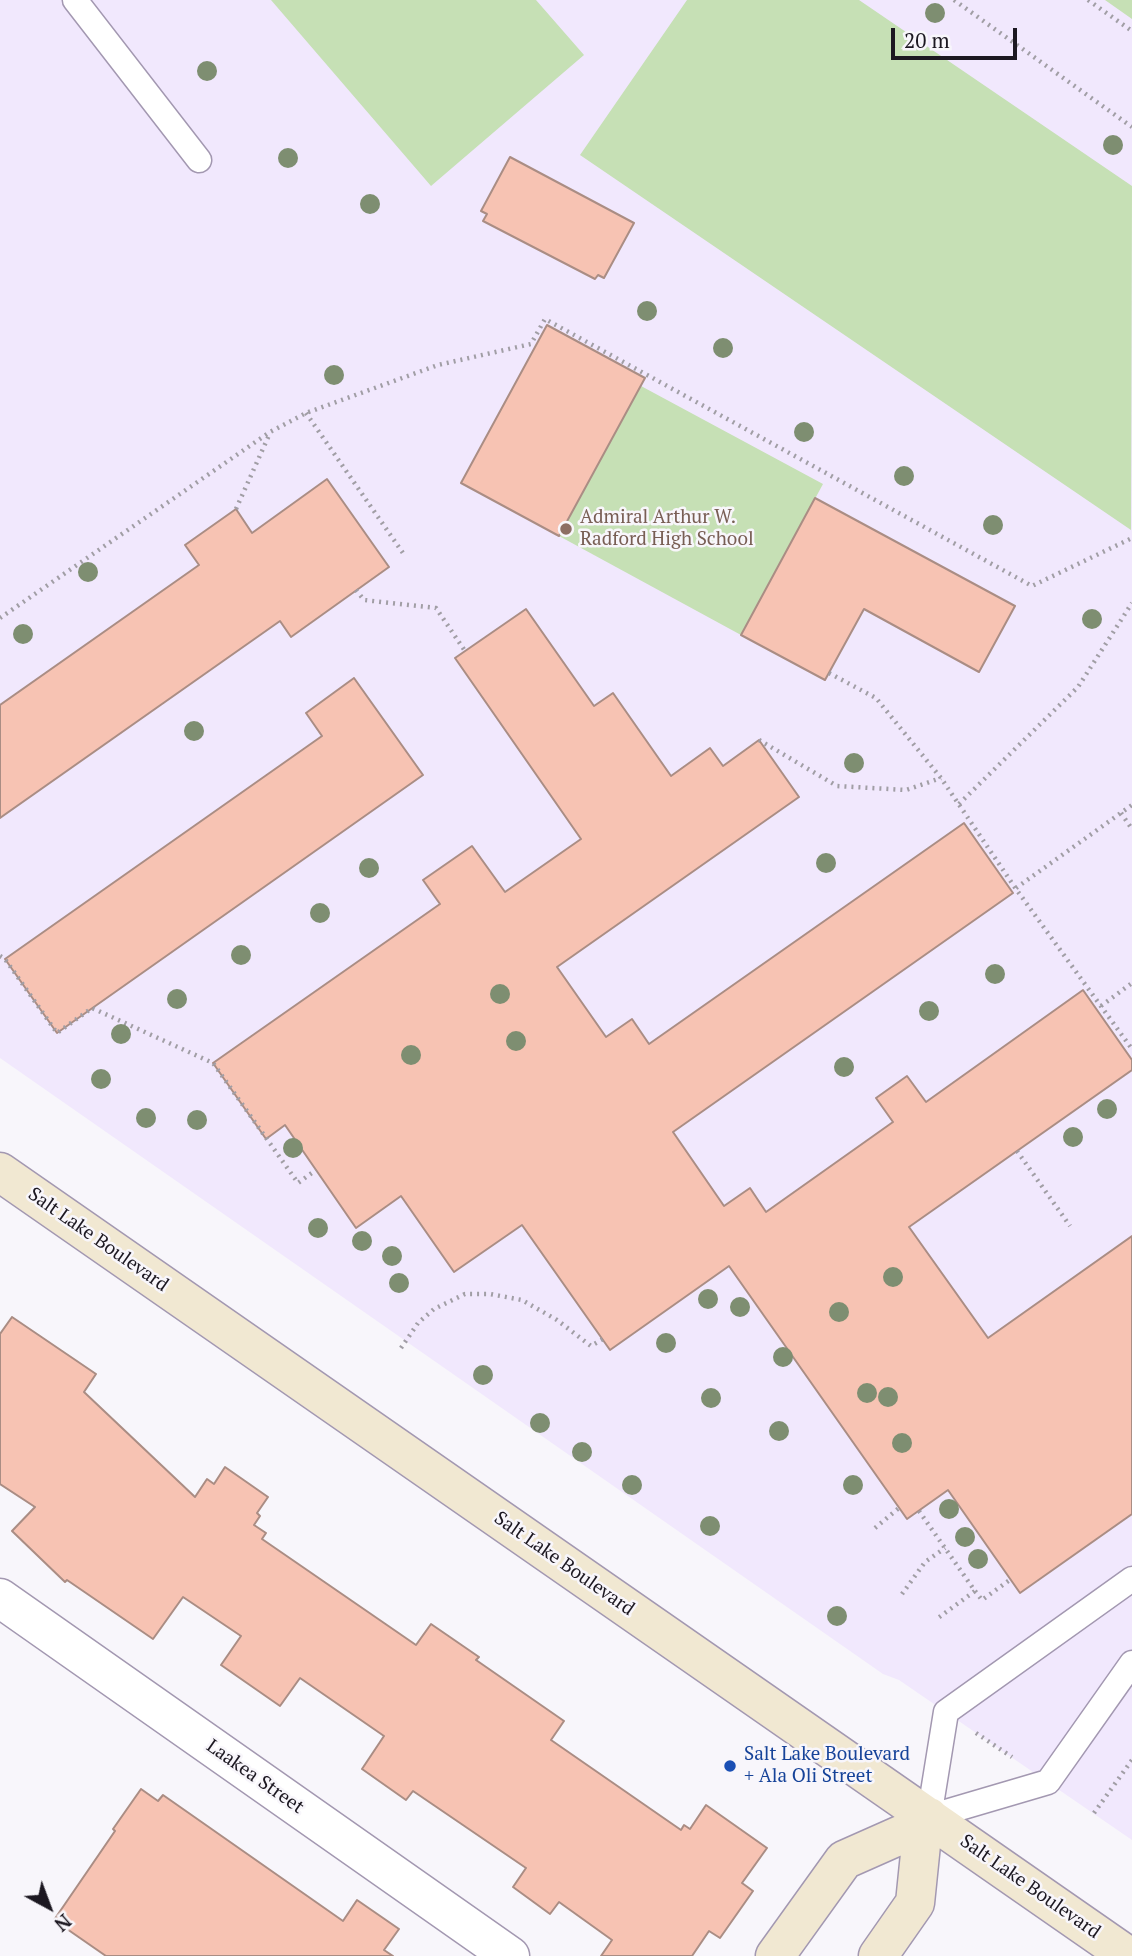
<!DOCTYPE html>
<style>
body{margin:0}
#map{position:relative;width:1132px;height:1956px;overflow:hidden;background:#f8f6fb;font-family:"PT Serif",serif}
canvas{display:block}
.north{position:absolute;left:14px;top:1872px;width:70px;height:70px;-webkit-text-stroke:5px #f8f6fb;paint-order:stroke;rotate:139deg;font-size:19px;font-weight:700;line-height:28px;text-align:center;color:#1c1821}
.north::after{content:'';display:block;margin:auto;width:24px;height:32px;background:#1c1821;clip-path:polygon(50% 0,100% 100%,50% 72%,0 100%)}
.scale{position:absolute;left:891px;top:28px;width:126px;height:32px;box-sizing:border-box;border:4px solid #1c1821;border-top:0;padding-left:9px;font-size:21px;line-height:24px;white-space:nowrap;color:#1c1821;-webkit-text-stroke:5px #f8f6fb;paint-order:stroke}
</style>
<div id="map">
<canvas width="1132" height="1956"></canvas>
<div class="north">N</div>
<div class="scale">20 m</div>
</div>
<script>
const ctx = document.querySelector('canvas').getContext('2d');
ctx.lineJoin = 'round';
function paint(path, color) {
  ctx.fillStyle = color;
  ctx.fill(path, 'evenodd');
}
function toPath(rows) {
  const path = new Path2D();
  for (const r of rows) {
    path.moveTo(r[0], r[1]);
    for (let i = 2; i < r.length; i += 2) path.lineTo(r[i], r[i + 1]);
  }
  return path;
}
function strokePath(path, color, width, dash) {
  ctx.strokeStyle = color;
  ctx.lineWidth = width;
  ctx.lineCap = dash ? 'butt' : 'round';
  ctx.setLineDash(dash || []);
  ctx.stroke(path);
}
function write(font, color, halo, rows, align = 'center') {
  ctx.font = font + ' "PT Serif",serif';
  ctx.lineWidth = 5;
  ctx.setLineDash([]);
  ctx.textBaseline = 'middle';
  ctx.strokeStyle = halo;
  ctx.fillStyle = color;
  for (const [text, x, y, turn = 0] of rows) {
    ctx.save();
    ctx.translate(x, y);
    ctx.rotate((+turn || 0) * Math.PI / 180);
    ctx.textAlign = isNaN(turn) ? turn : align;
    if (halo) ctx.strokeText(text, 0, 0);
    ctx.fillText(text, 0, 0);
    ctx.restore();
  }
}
paint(toPath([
 [0,0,1132,0,1132,1840,899,1680,883,1674,0,1058]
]), '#f1e8fd');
paint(toPath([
 [271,0,536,0,584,55,431,186],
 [687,0,859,0,1132,186,1131,530,580,155],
 [1105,0,1132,0,1132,19],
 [641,386,823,484,741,635,559,536]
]), '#c6e0b5');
const building = toPath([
 [510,157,634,223,604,278,598,275,595,279,483,221,487,214,481,211,510,157],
 [547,325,645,378,559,536,461,483,547,325],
 [327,479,389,567,291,637,280,621,0,818,0,705,199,565,185,545,236,509,252,533,327,479],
 [815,498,1015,606,979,672,864,609,825,680,741,635,815,498],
 [526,609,594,706,613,693,671,776,710,748,723,766,759,740,799,797,557,967,606,1037,632,1019,649,1044,964,823,1013,893,673,1132,724,1206,750,1188,766,1212,893,1122,876,1098,907,1076,926,1102,1083,990,1132,1060,1132,1070,909,1227,988,1338,1132,1236,1132,1514,1020,1593,948,1490,907,1519,729,1266,610,1350,522,1225,454,1272,401,1196,356,1228,285,1125,266,1139,213,1063,440,904,423,880,472,846,505,892,581,839,455,658,526,609],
 [354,678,423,775,57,1033,5,959,322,736,306,713,354,678],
 [12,1317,96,1374,84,1392,195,1497,207,1479,214,1484,225,1467,268,1497,257,1513,260,1516,254,1525,266,1533,262,1539,416,1645,431,1624,479,1657,476,1660,564,1721,551,1740,681,1830,684,1825,690,1829,706,1805,767,1848,742,1883,753,1891,720,1938,709,1931,692,1956,601,1956,612,1940,559,1902,550,1914,513,1887,526,1868,413,1791,406,1800,362,1769,384,1736,300,1678,280,1706,221,1665,241,1636,183,1597,153,1639,67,1580,65,1582,12,1531,35,1507,0,1484,0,1334,12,1317],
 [141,1789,158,1801,163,1795,343,1921,357,1900,399,1929,384,1950,393,1956,106,1956,54,1920,115,1831,113,1829,141,1789]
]);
paint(building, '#f7c3b3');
strokePath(building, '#aa8d84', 2);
const lane = toPath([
 [75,0,199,160],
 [1132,1579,946,1712,929,1817,1048,1782,1132,1663]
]);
const street = toPath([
 [0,1598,510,1956]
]);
const secondary = toPath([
 [0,1172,1128,1956],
 [775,1956,844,1860,923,1825,929,1817],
 [878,1956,915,1903,923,1825]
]);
strokePath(lane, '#a398b1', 27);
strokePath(street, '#a398b1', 41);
strokePath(secondary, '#a398b1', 41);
strokePath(toPath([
 [954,0,1132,127],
 [1088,0,1132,31],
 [306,413,405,556],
 [236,509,270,433],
 [356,590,364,600,436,608,465,651],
 [0,618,270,432,306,413,438,365,531,344,545,319,1032,586,1130,539,1132,541],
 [829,673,876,698,941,778,1016,889,1132,1049],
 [759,740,837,786,906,790,941,778],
 [959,804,1078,687,1132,603],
 [1121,813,1132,829],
 [1016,888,1132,805],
 [0,956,5,959,57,1033,92,1008,213,1063,298,1183,316,1170],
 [1101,1006,1132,983],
 [1017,1151,1070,1226],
 [401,1348,418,1323,434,1309,465,1294,490,1294,522,1300,557,1320,591,1346,603,1339],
 [919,1511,975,1591,938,1618],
 [875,1528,899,1508],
 [975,1591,982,1600,1011,1579],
 [902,1594,925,1562,945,1548],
 [976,1733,1012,1757],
 [1094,1813,1132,1760]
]), '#a19ea5', 4.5, [2, 5]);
strokePath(lane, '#fff', 24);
strokePath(street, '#fff', 38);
strokePath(secondary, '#f1e8d2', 38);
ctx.fillStyle = '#7e8e71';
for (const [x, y] of [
 [935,13],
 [207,71],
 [1113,145],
 [288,158],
 [370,204],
 [647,311],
 [723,348],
 [334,375],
 [804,432],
 [904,476],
 [993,525],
 [88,572],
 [1092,619],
 [23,634],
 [194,731],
 [854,763],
 [826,863],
 [369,868],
 [320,913],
 [241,955],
 [995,974],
 [500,994],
 [177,999],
 [929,1011],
 [121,1034],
 [516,1041],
 [411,1055],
 [844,1067],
 [101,1079],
 [1107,1109],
 [146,1118],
 [197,1120],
 [1073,1137],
 [293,1148],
 [318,1228],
 [362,1241],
 [392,1256],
 [893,1277],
 [399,1283],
 [708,1299],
 [740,1307],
 [839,1312],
 [666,1343],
 [783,1357],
 [483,1375],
 [867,1393],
 [888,1397],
 [711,1398],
 [540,1423],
 [779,1431],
 [902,1443],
 [582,1452],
 [632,1485],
 [853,1485],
 [949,1509],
 [710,1526],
 [965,1537],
 [978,1559],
 [837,1616]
]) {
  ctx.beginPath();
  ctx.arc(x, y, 10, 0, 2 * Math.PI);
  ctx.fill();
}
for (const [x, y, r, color] of [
 [566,529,7,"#8d6e63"],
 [730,1766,7,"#1a4fb4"]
]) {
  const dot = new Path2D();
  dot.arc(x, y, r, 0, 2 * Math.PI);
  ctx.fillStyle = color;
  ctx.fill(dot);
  strokePath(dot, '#f8f6fb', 2.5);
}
write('19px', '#785e54', '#f8f6fb', [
 ["Admiral Arthur W.",580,518],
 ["Radford High School",580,540]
], 'left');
write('19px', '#1c1821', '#f8f6fb', [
 ["Salt Lake Boulevard",98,1240,35],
 ["Salt Lake Boulevard",564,1564,35],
 ["Laakea Street",255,1777,35],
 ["Salt Lake Boulevard",1030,1887,35]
]);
write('19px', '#164399', '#f8f6fb', [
 ["Salt Lake Boulevard",744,1755],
 ["+ Ala Oli Street",744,1777]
], 'left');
</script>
